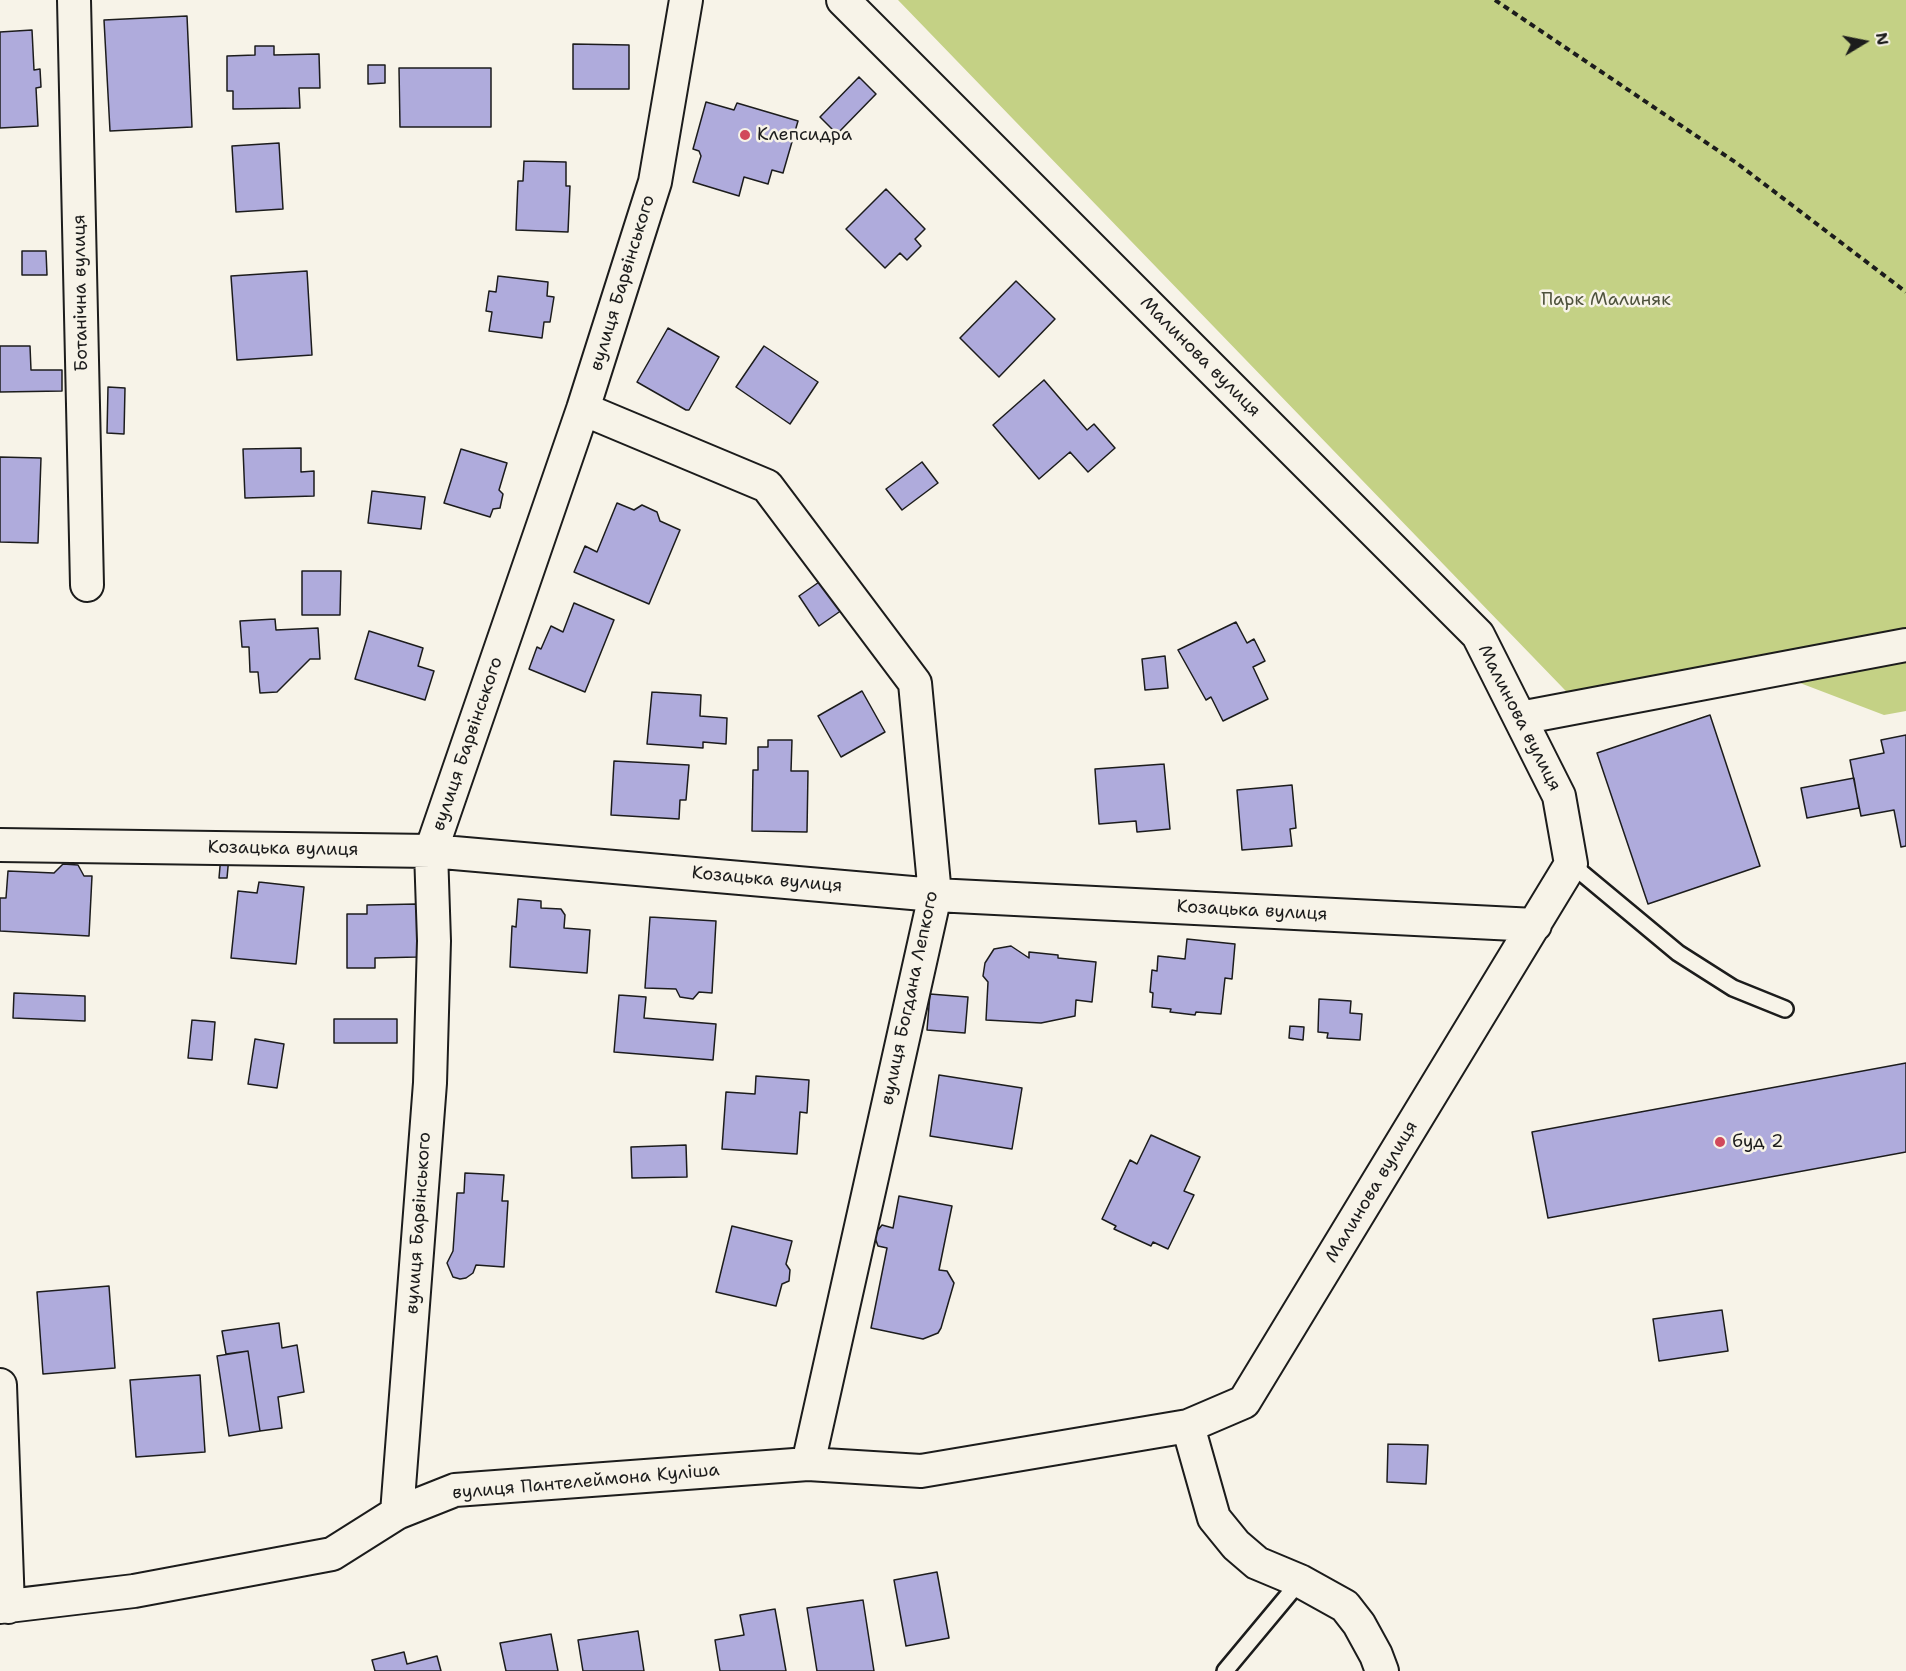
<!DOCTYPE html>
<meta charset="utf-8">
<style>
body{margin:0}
#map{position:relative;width:1906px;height:1671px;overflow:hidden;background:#f7f3e8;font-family:"Shantell Sans",sans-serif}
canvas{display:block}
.north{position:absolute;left:1834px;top:12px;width:60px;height:60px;-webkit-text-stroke:4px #f7f3e8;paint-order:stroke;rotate:80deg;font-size:16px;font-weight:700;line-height:24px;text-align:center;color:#1c1c1c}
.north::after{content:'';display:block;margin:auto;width:21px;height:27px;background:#1c1c1c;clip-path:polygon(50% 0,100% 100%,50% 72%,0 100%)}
</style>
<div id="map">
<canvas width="1906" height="1671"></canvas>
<div class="north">N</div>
</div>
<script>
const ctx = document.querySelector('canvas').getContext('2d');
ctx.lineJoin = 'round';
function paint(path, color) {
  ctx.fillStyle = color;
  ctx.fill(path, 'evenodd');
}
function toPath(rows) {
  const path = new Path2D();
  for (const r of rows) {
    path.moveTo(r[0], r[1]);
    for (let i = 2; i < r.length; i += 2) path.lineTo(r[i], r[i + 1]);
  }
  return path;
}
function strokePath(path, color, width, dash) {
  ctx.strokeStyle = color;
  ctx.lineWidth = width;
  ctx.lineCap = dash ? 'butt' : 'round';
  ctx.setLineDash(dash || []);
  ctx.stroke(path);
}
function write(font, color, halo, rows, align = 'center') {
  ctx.font = font + ' "Shantell Sans",sans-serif';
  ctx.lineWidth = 5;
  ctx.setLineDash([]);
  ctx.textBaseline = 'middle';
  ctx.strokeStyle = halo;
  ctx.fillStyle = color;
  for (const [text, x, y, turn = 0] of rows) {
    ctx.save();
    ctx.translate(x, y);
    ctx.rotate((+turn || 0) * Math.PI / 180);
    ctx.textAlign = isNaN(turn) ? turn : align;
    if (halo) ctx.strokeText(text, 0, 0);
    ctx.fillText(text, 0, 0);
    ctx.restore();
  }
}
paint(toPath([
 [898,0,1906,0,1906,711,1884,715,1779,675,1591,717]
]), '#c4d185');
const building = toPath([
 [187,16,192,127,110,131,104,20,187,16],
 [32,30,34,70,40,69,41,87,36,88,38,126,0,128,0,32,32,30],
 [573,44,629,45,629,89,573,89,573,44],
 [255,46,274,46,274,55,319,54,320,88,299,88,300,108,233,109,233,91,227,91,227,56,255,55,255,46],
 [368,65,385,65,385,83,368,84,368,65],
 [399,68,491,68,491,127,400,127,399,68],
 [859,77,876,94,837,134,820,117,859,77],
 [706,102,734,110,737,103,798,121,783,173,772,170,768,184,744,177,739,196,693,182,701,156,699,151,693,149,706,102],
 [279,143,283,209,236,212,232,146,279,143],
 [524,161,566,162,566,186,570,186,568,232,516,230,518,181,523,181,524,161],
 [886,189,925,229,915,239,921,246,907,260,900,253,885,268,846,229,886,189],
 [22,251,46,251,47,275,22,275,22,251],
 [307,271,312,355,237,360,231,276,307,271],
 [498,276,548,282,547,296,554,297,550,322,544,322,542,338,489,331,492,312,486,311,489,291,496,292,498,276],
 [1016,281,1055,319,999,377,960,338,1016,281],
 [668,328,719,357,689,410,686,410,637,382,668,328],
 [0,346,30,346,31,370,62,370,62,391,0,392,0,346],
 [764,346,818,382,790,424,736,387,764,346],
 [1044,380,1087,430,1094,424,1115,448,1088,472,1070,452,1039,479,993,425,1044,380],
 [108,387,125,388,124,434,107,433,108,387],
 [301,448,301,472,314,471,314,496,245,498,243,449,301,448],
 [461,449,507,463,499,490,503,494,500,508,493,509,490,517,444,503,461,449],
 [0,457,41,458,38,543,0,542,0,457],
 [922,462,938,483,902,510,886,489,922,462],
 [372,491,425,497,421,529,368,523,372,491],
 [617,503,634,510,642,505,657,512,660,521,680,530,649,604,574,572,585,546,597,552,617,503],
 [302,571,341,571,340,615,302,615,302,571],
 [822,580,842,610,819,626,799,596,822,580],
 [574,603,614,620,585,692,529,669,537,647,541,649,551,626,563,632,574,603],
 [275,619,276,630,318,628,320,659,310,659,277,692,260,693,258,672,250,672,249,647,242,647,240,621,275,619],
 [1236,622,1247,643,1254,639,1265,661,1253,667,1268,699,1223,721,1211,697,1206,700,1178,650,1236,622],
 [369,631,423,648,418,666,434,671,425,700,355,679,369,631],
 [1165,656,1168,688,1145,690,1142,659,1165,656],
 [862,691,885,732,841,757,818,716,862,691],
 [652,692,701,695,700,716,727,718,726,744,703,742,703,748,647,744,652,692],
 [1710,715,1760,866,1648,904,1597,753,1710,715],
 [1906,735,1906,846,1901,847,1894,810,1861,816,1850,760,1884,753,1881,740,1906,735],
 [768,740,792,740,791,771,808,771,807,832,752,831,753,770,758,770,758,747,768,747,768,740],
 [614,761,689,765,686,800,680,800,679,819,611,815,614,761],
 [1164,764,1170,829,1137,832,1136,821,1099,824,1095,769,1164,764],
 [1854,778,1859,808,1807,818,1801,788,1854,778],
 [1292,785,1296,828,1290,829,1292,846,1242,850,1237,790,1292,785],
 [221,855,229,856,227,878,219,878,221,855],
 [63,864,78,865,84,876,92,876,89,936,0,931,0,898,6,898,8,871,54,873,63,864],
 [259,882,304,887,296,964,231,958,238,891,257,893,259,882],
 [518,899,541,901,541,908,561,909,565,915,564,928,590,930,587,973,510,967,512,926,516,927,518,899],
 [417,904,417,957,375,958,375,968,347,968,347,914,367,914,367,905,417,904],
 [650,917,716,921,712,993,699,992,693,999,680,997,676,989,645,988,650,917],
 [1187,939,1235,944,1232,979,1225,978,1221,1014,1196,1012,1195,1015,1170,1012,1171,1009,1152,1007,1153,993,1150,992,1152,970,1157,971,1158,956,1185,959,1187,939],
 [1011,946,1029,958,1029,952,1058,955,1058,958,1096,962,1092,1002,1076,1000,1075,1016,1041,1023,986,1020,988,982,983,976,985,963,994,949,1011,946],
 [14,993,85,996,85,1021,13,1018,14,993],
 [930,994,968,997,965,1033,927,1030,930,994],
 [619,995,646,997,644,1018,716,1024,713,1060,614,1052,619,995],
 [1319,999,1351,1001,1350,1013,1362,1014,1360,1040,1327,1038,1328,1033,1318,1032,1319,999],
 [334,1019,397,1019,397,1043,334,1043,334,1019],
 [192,1020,215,1022,212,1060,188,1058,192,1020],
 [1290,1026,1304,1027,1303,1040,1289,1038,1290,1026],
 [255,1039,284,1044,277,1088,248,1084,255,1039],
 [1906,1063,1906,1152,1548,1218,1532,1132,1906,1063],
 [939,1075,1022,1088,1012,1149,930,1136,939,1075],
 [756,1076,809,1080,807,1113,800,1112,797,1154,722,1149,726,1092,755,1094,756,1076],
 [1151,1135,1200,1157,1184,1191,1194,1195,1168,1249,1153,1242,1151,1246,1114,1229,1116,1226,1102,1219,1130,1160,1137,1164,1151,1135],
 [686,1145,687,1177,632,1178,631,1147,686,1145],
 [465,1173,504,1175,502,1201,508,1201,504,1267,476,1265,473,1273,466,1278,460,1279,453,1277,447,1263,453,1251,457,1193,464,1193,465,1173],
 [899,1196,952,1206,939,1270,947,1271,954,1283,941,1328,938,1333,923,1339,871,1328,887,1248,878,1246,874,1235,882,1225,893,1228,899,1196],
 [732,1226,792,1241,786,1264,790,1270,789,1281,782,1284,776,1306,716,1292,732,1226],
 [109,1286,115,1368,43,1374,37,1292,109,1286],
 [1722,1310,1728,1351,1659,1361,1653,1319,1722,1310],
 [279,1323,282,1348,297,1345,304,1392,278,1397,282,1428,260,1431,248,1351,226,1354,222,1331,279,1323],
 [248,1351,260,1431,229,1436,217,1356,248,1351],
 [200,1375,205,1452,136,1457,130,1380,200,1375],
 [1388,1444,1428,1445,1426,1484,1387,1482,1388,1444],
 [937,1572,949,1638,906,1646,894,1580,937,1572],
 [863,1600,874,1671,817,1671,807,1608,863,1600],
 [775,1609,786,1671,720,1671,715,1640,744,1635,740,1615,775,1609],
 [638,1631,644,1671,583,1671,578,1640,638,1631],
 [551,1634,558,1671,506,1671,500,1643,551,1634],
 [404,1652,407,1664,437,1656,441,1671,375,1671,372,1660,404,1652]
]);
paint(building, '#afabdc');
strokePath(building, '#1c1c1c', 1.5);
const lane = toPath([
 [1571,864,1678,953,1733,988,1785,1009],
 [1225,1671,1300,1581]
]);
const street = toPath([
 [74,0,87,585],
 [583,409,767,486,915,683,935,895,808,1464],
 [1520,718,1906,645],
 [0,845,431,851,935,895,1535,925],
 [0,1385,8,1607],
 [1188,1426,1214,1518,1236,1545,1257,1563,1300,1581,1345,1606,1359,1624,1376,1655,1382,1671],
 [397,1513,430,1083,434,941,431,851,583,409,655,182,686,0],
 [0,1607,134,1591,332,1554,397,1513,455,1490,808,1464,921,1471,1188,1426,1244,1402,1571,864,1559,796,1478,635,843,0]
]);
strokePath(lane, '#1c1c1c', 20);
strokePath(street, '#1c1c1c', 36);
strokePath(toPath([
 [1495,0,1738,164,1906,292]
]), '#1c1c1c', 4, [6, 4.5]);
strokePath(lane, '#f7f3e8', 15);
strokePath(street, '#f7f3e8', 32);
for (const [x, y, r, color] of [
 [745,135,6,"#d1495b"],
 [1720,1142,6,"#d1495b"]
]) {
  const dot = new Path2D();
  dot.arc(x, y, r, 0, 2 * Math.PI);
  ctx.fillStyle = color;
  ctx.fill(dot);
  strokePath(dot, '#f7f3e8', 2);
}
write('18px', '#1c1c1c', '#f7f3e8', [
 ["Клепсидра",757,135],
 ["буд 2",1732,1142]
], 'left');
write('18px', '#1c1c1c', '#f7f3e8', [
 ["вулиця Барвінського",623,283,-73],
 ["Ботанічна вулиця",81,293,-91],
 ["Малинова вулиця",1200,357,45],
 ["Малинова вулиця",1519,718,63],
 ["вулиця Барвінського",468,744,-71],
 ["Козацька вулиця",283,849,1],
 ["Козацька вулиця",767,880,5],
 ["Козацька вулиця",1252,911,3],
 ["вулиця Богдана Лепкого",910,998,-78],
 ["Малинова вулиця",1372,1192,-59],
 ["вулиця Барвінського",419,1223,-86],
 ["вулиця Пантелеймона Куліша",586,1482,-5]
]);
write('18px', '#4e523c', '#f7f3e8', [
 ["Парк Малиняк",1606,300]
]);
</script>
